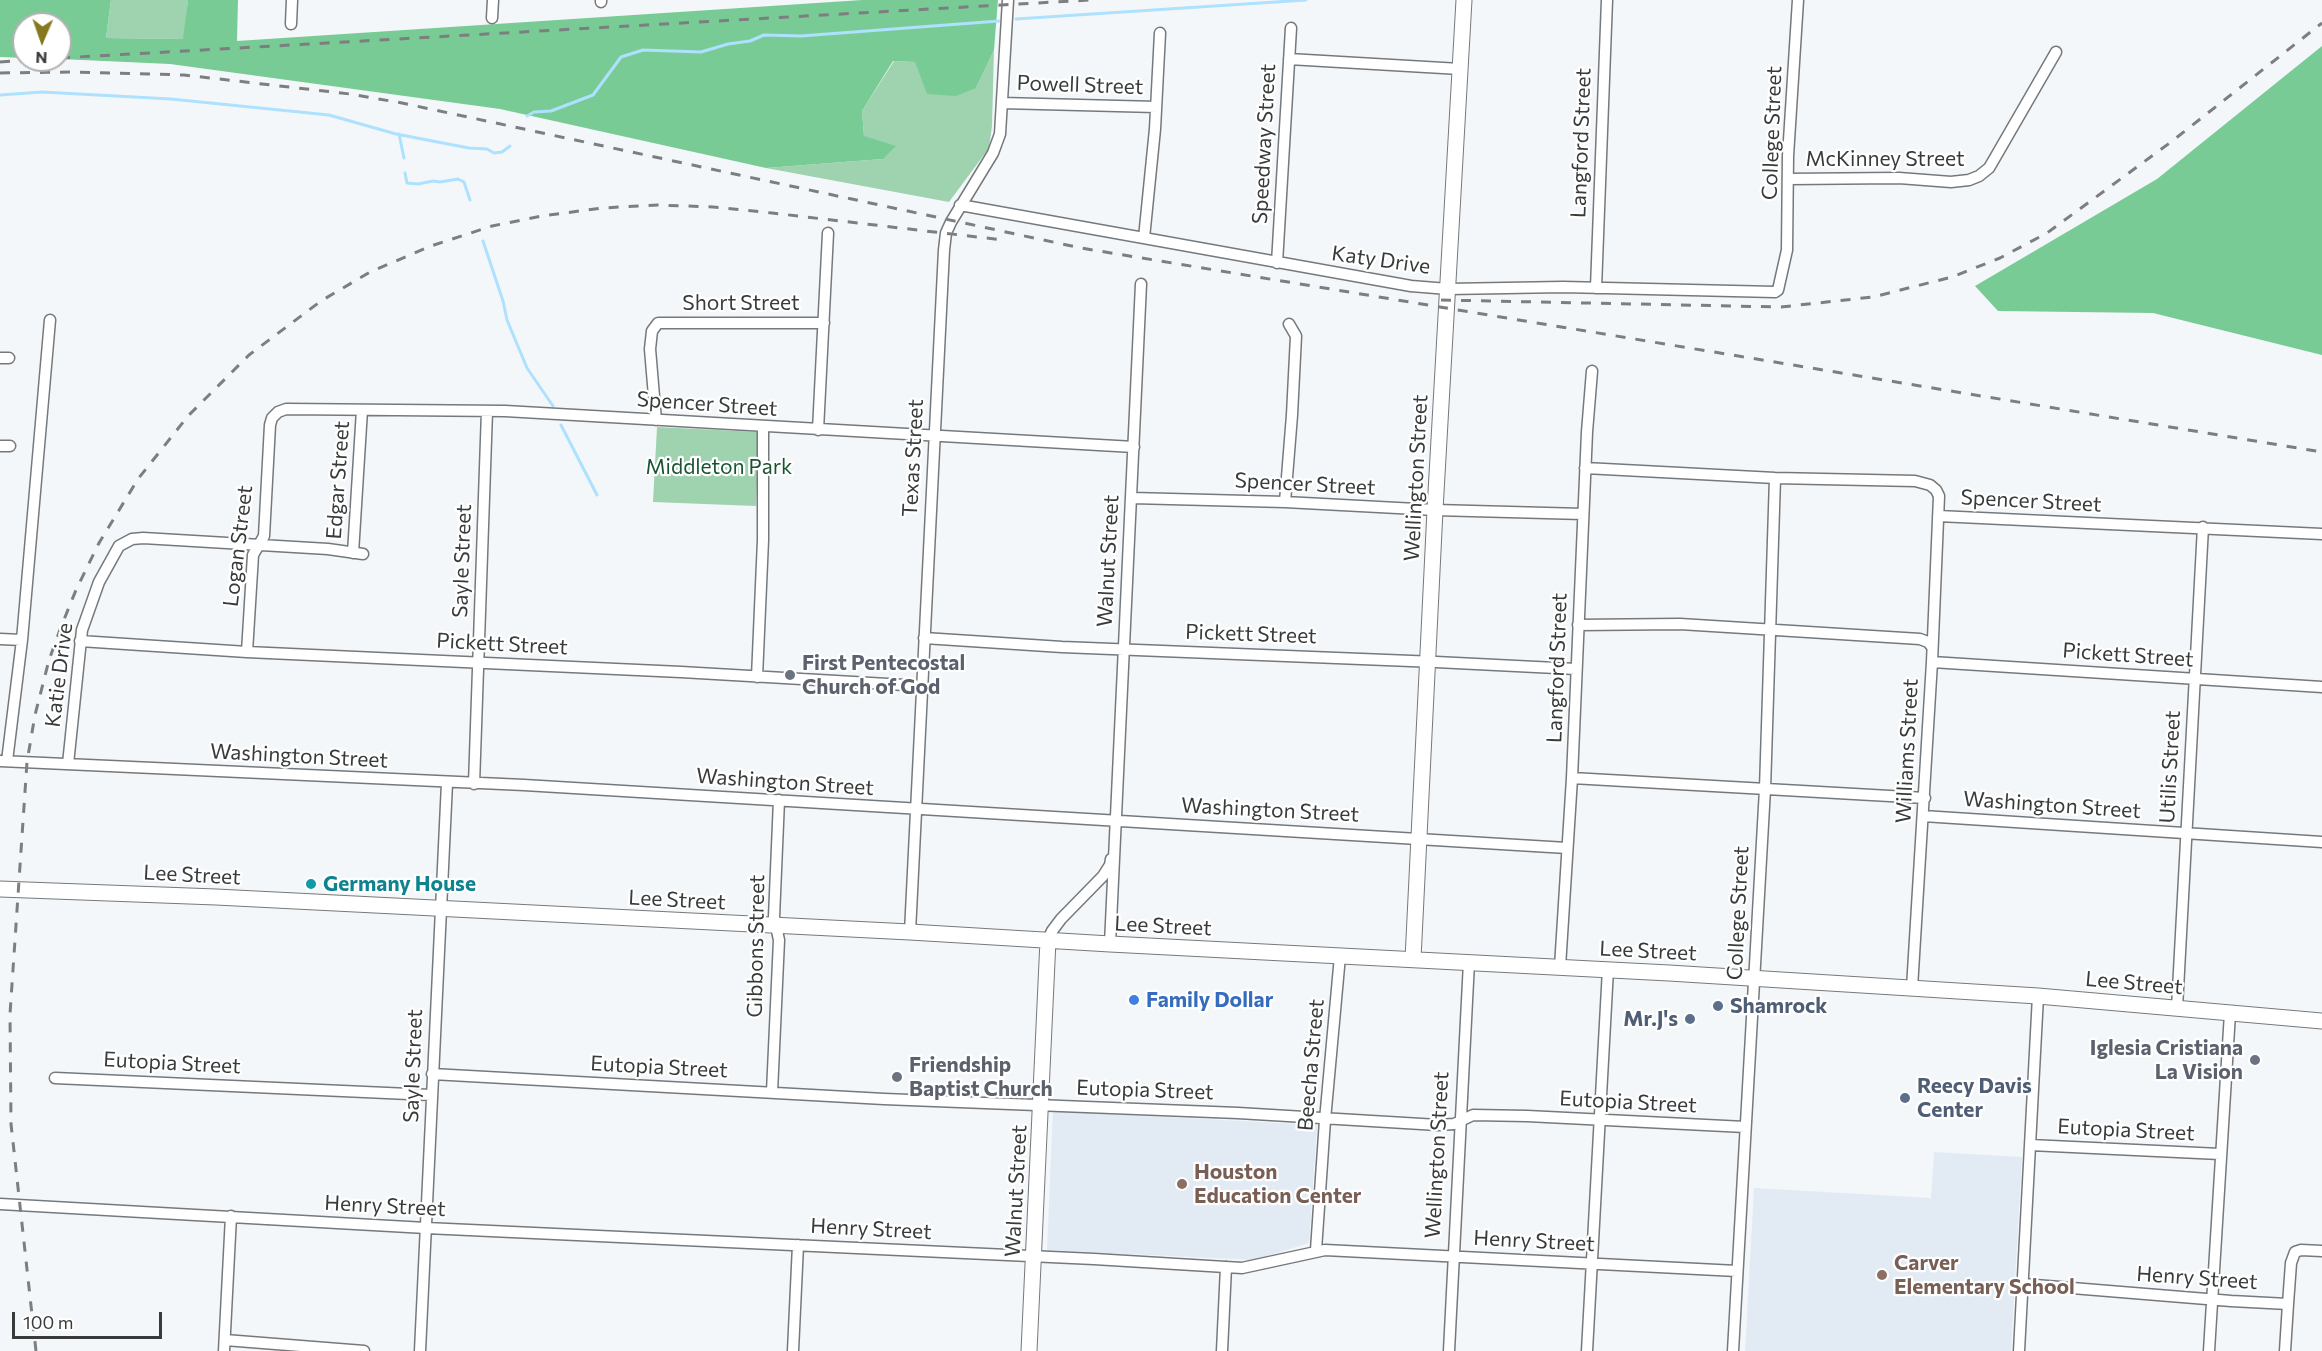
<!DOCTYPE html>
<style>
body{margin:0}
#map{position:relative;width:2322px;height:1351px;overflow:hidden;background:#f4f7fa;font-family:Commissioner,sans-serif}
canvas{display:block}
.north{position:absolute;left:12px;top:12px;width:60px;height:60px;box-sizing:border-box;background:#fff;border:2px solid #b0b1b1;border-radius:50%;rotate:182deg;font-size:16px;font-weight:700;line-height:24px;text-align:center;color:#393b3b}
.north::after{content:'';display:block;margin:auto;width:21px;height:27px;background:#86781c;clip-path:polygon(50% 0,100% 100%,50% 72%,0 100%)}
.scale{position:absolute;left:12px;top:1312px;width:150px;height:27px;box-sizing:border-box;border:3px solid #393b3b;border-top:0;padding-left:8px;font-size:18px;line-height:21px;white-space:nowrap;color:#393b3b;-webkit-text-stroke:4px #fff;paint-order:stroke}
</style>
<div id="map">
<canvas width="2322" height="1351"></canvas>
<div class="north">N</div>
<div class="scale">100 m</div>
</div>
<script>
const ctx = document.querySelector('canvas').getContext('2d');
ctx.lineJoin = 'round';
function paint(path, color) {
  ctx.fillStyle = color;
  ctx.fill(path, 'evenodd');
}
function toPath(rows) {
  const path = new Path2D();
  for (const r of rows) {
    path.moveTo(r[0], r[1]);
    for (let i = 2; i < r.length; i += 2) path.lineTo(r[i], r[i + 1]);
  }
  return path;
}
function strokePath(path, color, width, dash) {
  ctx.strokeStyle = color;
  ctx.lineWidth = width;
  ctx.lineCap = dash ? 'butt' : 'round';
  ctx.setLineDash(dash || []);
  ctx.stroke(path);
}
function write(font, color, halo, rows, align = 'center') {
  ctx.font = font + ' Commissioner,sans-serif';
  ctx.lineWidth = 4.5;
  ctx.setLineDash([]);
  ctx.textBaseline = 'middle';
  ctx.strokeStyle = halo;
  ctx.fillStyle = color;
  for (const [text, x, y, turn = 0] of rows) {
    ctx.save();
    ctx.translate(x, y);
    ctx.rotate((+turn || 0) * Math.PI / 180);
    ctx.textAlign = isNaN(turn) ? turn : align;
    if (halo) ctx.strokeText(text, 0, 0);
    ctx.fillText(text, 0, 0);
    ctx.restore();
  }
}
paint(toPath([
 [1053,1111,1317,1125,1309,1243,1255,1260,1047,1250],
 [1934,1152,2022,1157,2011,1351,1745,1351,1754,1188,1931,1198]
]), '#e2ebf3');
paint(toPath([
 [111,0,188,0,184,39,106,38],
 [994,50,992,126,989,148,949,202,766,168,883,159,864,136,862,111,894,61,915,62,976,88],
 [657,427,759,432,756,506,653,502]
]), '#9fd2af');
paint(toPath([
 [0,0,111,0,106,38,183,39,188,0,238,0,237,41,862,0,998,0,994,50,976,88,956,96,927,94,915,62,893,61,862,111,864,136,896,146,883,159,766,168,500,109,170,64,60,59,60,24,24,24,24,58,0,57],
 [2322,46,2322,355,2153,313,1998,311,1975,286,2157,179]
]), '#79cb96');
strokePath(toPath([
 [1016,19,1306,0],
 [0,95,42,92,171,99,329,115,396,134,469,148,487,149,494,153,502,152,510,146],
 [527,116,534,112,551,111,593,95,621,57,643,50,701,52,728,44,750,41,764,35,801,36,999,21],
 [399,134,404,158],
 [405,173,407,183,418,184,433,181,440,182,458,179,464,182,470,200],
 [483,241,503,301,507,320,527,368,553,406],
 [561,425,597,495]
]), '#ade1fe', 3);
const street = toPath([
 [601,2,601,0],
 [492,18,493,0],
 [291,24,292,0],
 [1289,59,1460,69],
 [1002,103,1156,107],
 [1788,179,1899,178,1951,182,1969,180,1979,176,1989,168,1996,156,2056,52],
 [960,205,1411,286,1448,289,1563,287,1775,292,1778,290,1787,250,1788,156,1798,0],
 [1144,238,1155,129,1160,33],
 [1277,263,1291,28],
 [1596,288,1607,0],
 [0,358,9,358],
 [656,420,650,349,652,331,658,323,824,323],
 [818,430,828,233],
 [0,446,10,446],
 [1585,468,1775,478,1915,481,1930,485,1936,490,1939,496,1932,662,1912,988],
 [1132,498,1285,502,1435,510,1583,514],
 [1285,502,1292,415,1296,336,1289,324],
 [1938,516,2322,534],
 [353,553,362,410],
 [1578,625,1680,624,1920,639,1928,642,1932,647],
 [924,638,1062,647,1436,662,1576,669],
 [0,639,22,640],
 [80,641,247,652,681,672,922,686],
 [247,652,253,555,264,536,270,425,272,418,278,412,286,409,505,411,1134,447],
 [1932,662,2322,687],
 [757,677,763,540,763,426],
 [0,761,524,785,1567,848],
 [7,761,22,640,50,320],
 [68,764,82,630,99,582,119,546,132,539,143,538,328,549,363,554],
 [1572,778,1925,798],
 [474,784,487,411],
 [1923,816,2322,842],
 [910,932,944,250,946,233,951,222,993,153,1000,134,1008,0],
 [1048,940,1052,931,1061,919,1103,876,1110,865,1111,859],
 [1110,944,1141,284],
 [1560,967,1572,778,1587,432,1592,371],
 [2177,1008,2203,527],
 [432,1074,884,1099,1238,1113,1438,1125,1454,1124,1473,1115,1527,1116,1745,1127],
 [55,1078,431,1095],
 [772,1092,779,940,774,917,779,800],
 [2030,1145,2220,1154],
 [0,1204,426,1228,1094,1259,1242,1268,1325,1250,1737,1271],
 [1316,1250,1325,1120,1340,956],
 [2023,1284,2231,1301,2288,1304,2291,1263,2295,1252,2301,1250,2322,1251],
 [225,1340,364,1351],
 [224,1351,231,1216],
 [420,1351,447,783],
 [793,1351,798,1245],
 [1222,1351,1226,1267],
 [1449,1351,1469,962],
 [1587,1351,1608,969],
 [1733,1351,1765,789,1775,478],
 [2019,1351,2038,996],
 [2209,1351,2230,1013],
 [2285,1351,2288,1304]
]);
const secondary = toPath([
 [0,889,216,897,910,932,1110,944,1669,973,2038,996,2322,1021],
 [1413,959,1435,510,1464,0],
 [1029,1351,1048,940]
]);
strokePath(street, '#76797b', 13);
strokePath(secondary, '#76797b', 17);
strokePath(street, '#fff', 10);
strokePath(secondary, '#fff', 15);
strokePath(toPath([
 [60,58,1090,0],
 [0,62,30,60],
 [0,73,75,72,184,75,350,94,402,103,1081,248,2322,452],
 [1441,300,1781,307,1873,297,1952,277,2000,258,2047,233,2171,142,2322,23],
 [36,1351,11,1124,10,1014,27,762,35,715,49,660,61,627,76,590,99,543,138,479,188,416,249,355,321,301,370,272,431,246,492,226,542,216,602,208,658,205,713,207,772,213,1003,240]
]), '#7c7e80', 3, [10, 10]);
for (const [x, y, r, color] of [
 [790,675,6,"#6b7280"],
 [311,884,6,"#0f9aa8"],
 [1134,1000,6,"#3f7fe0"],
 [1718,1006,6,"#5c6f8a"],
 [1690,1019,6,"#5c6f8a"],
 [2255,1060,6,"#6b7280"],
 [897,1077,6,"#6b7280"],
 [1905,1098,6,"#5c6f8a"],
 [1182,1184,6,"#8d6e63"],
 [1882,1275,6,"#8d6e63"]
]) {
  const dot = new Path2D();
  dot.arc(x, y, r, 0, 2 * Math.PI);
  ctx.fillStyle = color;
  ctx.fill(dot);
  strokePath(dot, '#fff', 2);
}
write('21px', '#393b3b', '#fff', [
 ["Powell Street",1080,85,2],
 ["College Street",1772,133,-88],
 ["Langford Street",1581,143,-88],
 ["Speedway Street",1264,144,-87],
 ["McKinney Street",1885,159],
 ["Katy Drive",1381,260,8],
 ["Short Street",741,303],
 ["Spencer Street",707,404,4],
 ["Texas Street",913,458,-87],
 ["Wellington Street",1416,478,-87],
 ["Edgar Street",338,480,-86],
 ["Spencer Street",1305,484,3],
 ["Spencer Street",2031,501,3],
 ["Logan Street",238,546,-83],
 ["Sayle Street",462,561,-88],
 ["Walnut Street",1108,561,-87],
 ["Pickett Street",1251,634,2],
 ["Pickett Street",502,644,3],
 ["Pickett Street",2128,655,4],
 ["Langford Street",1557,668,-88],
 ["Katie Drive",59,675,-83],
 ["Williams Street",1907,751,-87],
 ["Washington Street",299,756,3],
 ["Utilis Street",2170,767,-87],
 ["Washington Street",785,782,4],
 ["Washington Street",2052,805,4],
 ["Washington Street",1270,810,3],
 ["Lee Street",192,875,3],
 ["Lee Street",677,900,3],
 ["College Street",1738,913,-87],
 ["Lee Street",1163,926,3],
 ["Gibbons Street",756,946,-89],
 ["Lee Street",1648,951,3],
 ["Lee Street",2134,983,5],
 ["Eutopia Street",172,1063,3],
 ["Beecha Street",1311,1065,-85],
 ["Sayle Street",413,1066,-88],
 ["Eutopia Street",659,1067,3],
 ["Eutopia Street",1145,1090,2],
 ["Eutopia Street",1628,1102,3],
 ["Eutopia Street",2126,1130,3],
 ["Wellington Street",1437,1155,-87],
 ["Walnut Street",1016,1191,-87],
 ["Henry Street",385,1206,3],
 ["Henry Street",871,1229,3],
 ["Henry Street",1534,1241,3],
 ["Henry Street",2197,1278,4]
]);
write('21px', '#185432', '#fff', [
 ["Middleton Park",719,467]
]);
write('bold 21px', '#5b616d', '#fff', [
 ["First Pentecostal",802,663],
 ["Church of God",802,687],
 ["Iglesia Cristiana",2243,1048,"right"],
 ["La Vision",2243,1072,"right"],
 ["Friendship",909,1065],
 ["Baptist Church",909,1089]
], 'left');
write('bold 21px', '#0d838f', '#fff', [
 ["Germany House",323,884]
], 'left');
write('bold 21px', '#366cbe', '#fff', [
 ["Family Dollar",1146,1000]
], 'left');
write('bold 21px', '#4e5e75', '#fff', [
 ["Shamrock",1730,1006],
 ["Mr.J's",1678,1019,"right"],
 ["Reecy Davis",1917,1086],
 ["Center",1917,1110]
], 'left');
write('bold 21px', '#785e54', '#fff', [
 ["Houston",1194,1172],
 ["Education Center",1194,1196],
 ["Carver",1894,1263],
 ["Elementary School",1894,1287]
], 'left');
</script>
